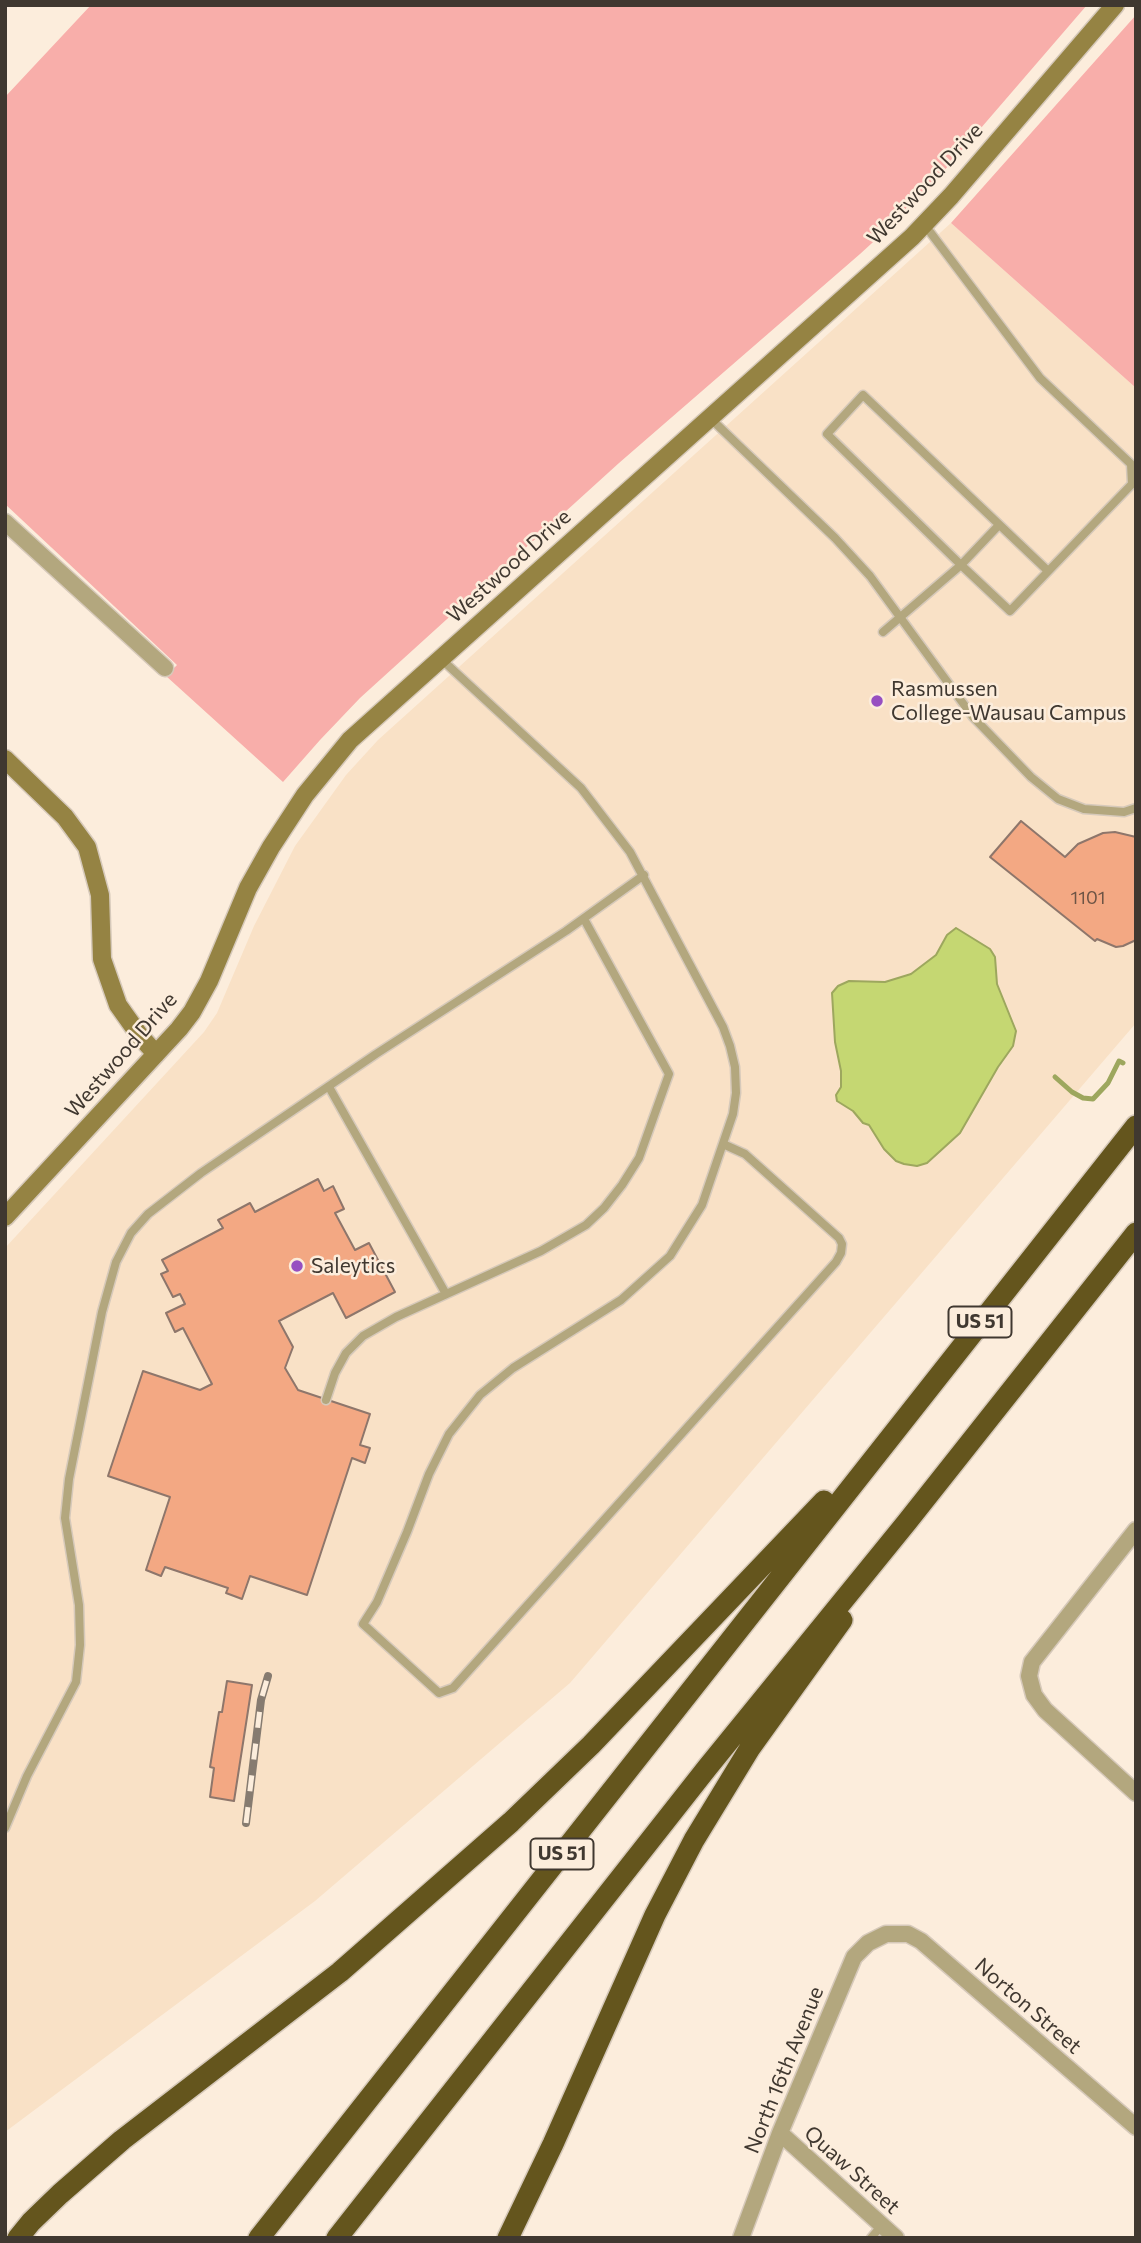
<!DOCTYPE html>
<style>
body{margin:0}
#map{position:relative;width:1141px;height:2243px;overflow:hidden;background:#fceddc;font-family:Commissioner,sans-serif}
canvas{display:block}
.frame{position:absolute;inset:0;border:7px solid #403830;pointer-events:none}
</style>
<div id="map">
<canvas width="1141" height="2243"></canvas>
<div class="frame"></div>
</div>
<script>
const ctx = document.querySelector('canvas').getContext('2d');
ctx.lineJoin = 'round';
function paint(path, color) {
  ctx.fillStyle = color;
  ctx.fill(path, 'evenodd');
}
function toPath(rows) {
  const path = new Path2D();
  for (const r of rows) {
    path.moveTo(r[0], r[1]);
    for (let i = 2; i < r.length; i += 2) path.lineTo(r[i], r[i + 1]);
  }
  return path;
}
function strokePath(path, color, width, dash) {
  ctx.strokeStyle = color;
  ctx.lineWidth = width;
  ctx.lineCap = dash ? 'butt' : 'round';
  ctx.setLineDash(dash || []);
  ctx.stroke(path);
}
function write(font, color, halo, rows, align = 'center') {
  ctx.font = font + ' Commissioner,sans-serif';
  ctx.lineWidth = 5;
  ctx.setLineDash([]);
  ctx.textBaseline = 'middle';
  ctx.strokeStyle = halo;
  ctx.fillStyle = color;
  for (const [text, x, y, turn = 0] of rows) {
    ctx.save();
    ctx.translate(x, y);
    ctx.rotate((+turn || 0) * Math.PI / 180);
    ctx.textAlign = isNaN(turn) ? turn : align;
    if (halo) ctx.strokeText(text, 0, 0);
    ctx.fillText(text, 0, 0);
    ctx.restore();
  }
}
paint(toPath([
 [951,223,1136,388,1136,1023,570,1683,315,1901,5,2132,5,1248,204,1032,217,1013,254,926,295,846,346,775,378,740]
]), '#f9e1c6');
paint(toPath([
 [91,5,1087,5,918,201,860,254,619,463,360,698,320,740,283,782,166,676,177,665,5,504,5,97],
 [1136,15,1136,388,951,223]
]), '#f8aeaa');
const water = toPath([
 [956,928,990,949,995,957,997,984,1016,1031,1013,1046,998,1067,960,1133,927,1163,917,1166,904,1164,896,1161,884,1149,869,1125,863,1123,853,1111,837,1101,836,1095,841,1087,841,1071,835,1042,832,993,838,986,849,981,885,982,911,974,936,955,947,935,956,928]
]);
paint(water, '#c5d772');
strokePath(water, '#9da75e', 2);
strokePath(toPath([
 [1055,1077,1072,1092,1083,1098,1093,1099,1108,1083,1119,1061,1123,1063]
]), '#9da75e', 5);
const building = toPath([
 [1021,821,1065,857,1078,844,1103,833,1115,832,1136,837,1136,940,1123,946,1116,947,1097,939,1095,941,990,857,1021,821],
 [318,1179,324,1191,333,1186,344,1209,335,1213,355,1250,369,1243,395,1292,346,1318,333,1293,279,1321,293,1347,285,1368,298,1390,370,1414,360,1445,370,1448,365,1463,352,1458,307,1595,250,1576,242,1599,226,1593,228,1588,165,1567,161,1576,146,1570,170,1497,108,1476,143,1371,200,1390,212,1384,183,1328,175,1332,166,1313,185,1304,180,1294,173,1297,161,1274,168,1271,162,1260,223,1228,218,1220,250,1203,255,1212,318,1179],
 [227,1681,252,1685,234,1801,210,1797,214,1768,210,1767,219,1712,222,1712,227,1681]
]);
paint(building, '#f3a883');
strokePath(building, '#8e766b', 2);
const lane = toPath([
 [924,224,1040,378,1131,464,1132,484,1010,611,961,565,999,525],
 [709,417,835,538,870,576,973,717,1031,777,1058,799,1084,809,1124,812,1136,808],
 [883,632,961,565,827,434,863,395,1048,571],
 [440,658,581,788,630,852,723,1027,730,1046,735,1067,736,1093,733,1114,702,1205,670,1256,621,1300,513,1368,480,1395,449,1434,429,1474,407,1532,377,1602,363,1624,439,1693,453,1688,836,1262,841,1253,842,1244,839,1238,745,1154,723,1144],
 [329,1087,446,1294],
 [326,1400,335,1373,346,1353,363,1336,396,1317,541,1251,586,1225,604,1208,622,1185,639,1158,669,1074,584,919],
 [5,1828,27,1776,76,1682,80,1645,79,1605,65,1518,69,1479,102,1312,116,1262,131,1233,148,1214,201,1173,376,1054,566,931,644,875],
 [871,2238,882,2225]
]);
const street = toPath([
 [5,522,165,668],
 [1136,1530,1032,1662,1029,1676,1034,1695,1045,1710,1136,1793],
 [780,2133,896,2238],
 [741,2238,780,2133,854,1957,868,1943,886,1934,908,1934,921,1941,1136,2127]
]);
const secondary = toPath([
 [5,759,65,817,87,847,100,895,102,959,118,1005,140,1036,156,1054],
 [5,1217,179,1029,192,1012,209,981,248,888,271,847,305,795,350,740,912,237,951,196,1115,5]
]);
const highway = toPath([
 [18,2238,31,2222,60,2194,122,2140,340,1972,511,1822,591,1745,824,1501],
 [259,2238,1136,1126],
 [337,2238,707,1768,907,1522,1136,1233],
 [508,2238,553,2144,655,1915,694,1840,750,1748,842,1620]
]);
strokePath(lane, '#d6c9ba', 11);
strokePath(street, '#d6c9ba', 19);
strokePath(secondary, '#d6c9ba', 21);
strokePath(highway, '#d6c9ba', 24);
strokePath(lane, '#b3a77e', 8);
strokePath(street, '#b3a77e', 16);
strokePath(secondary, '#958343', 18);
strokePath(highway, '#64551d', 21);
const rail = toPath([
 [246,1823,261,1700,268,1676]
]);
strokePath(rail, '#867b70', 8);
strokePath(rail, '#fceddc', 5, [16]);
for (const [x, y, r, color] of [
 [877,701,7,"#974fc1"],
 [297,1266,7,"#974fc1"]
]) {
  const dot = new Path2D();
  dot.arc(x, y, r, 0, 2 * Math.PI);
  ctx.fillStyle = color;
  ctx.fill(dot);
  strokePath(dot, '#fceddc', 2.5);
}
write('18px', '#6d5445', null, [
 ["1101",1088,898]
]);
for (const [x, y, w] of [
 [980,1322,63],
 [562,1854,63]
]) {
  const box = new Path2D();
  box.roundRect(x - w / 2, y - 15.5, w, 31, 5);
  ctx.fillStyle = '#fceddc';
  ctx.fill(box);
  strokePath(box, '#403830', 2);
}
write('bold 19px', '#403830', null, [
 ["US 51",980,1322],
 ["US 51",562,1854]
]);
write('21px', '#403830', '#fceddc', [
 ["Westwood Drive",925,184,-47],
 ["Westwood Drive",509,566,-42],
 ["Westwood Drive",121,1055,-49],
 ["Norton Street",1028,2006,41],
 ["North 16th Avenue",784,2070,-68],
 ["Quaw Street",852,2170,42]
]);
write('21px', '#403830', '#fceddc', [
 ["Rasmussen",891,689],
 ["College-Wausau Campus",891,713],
 ["Saleytics",311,1266]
], 'left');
</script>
